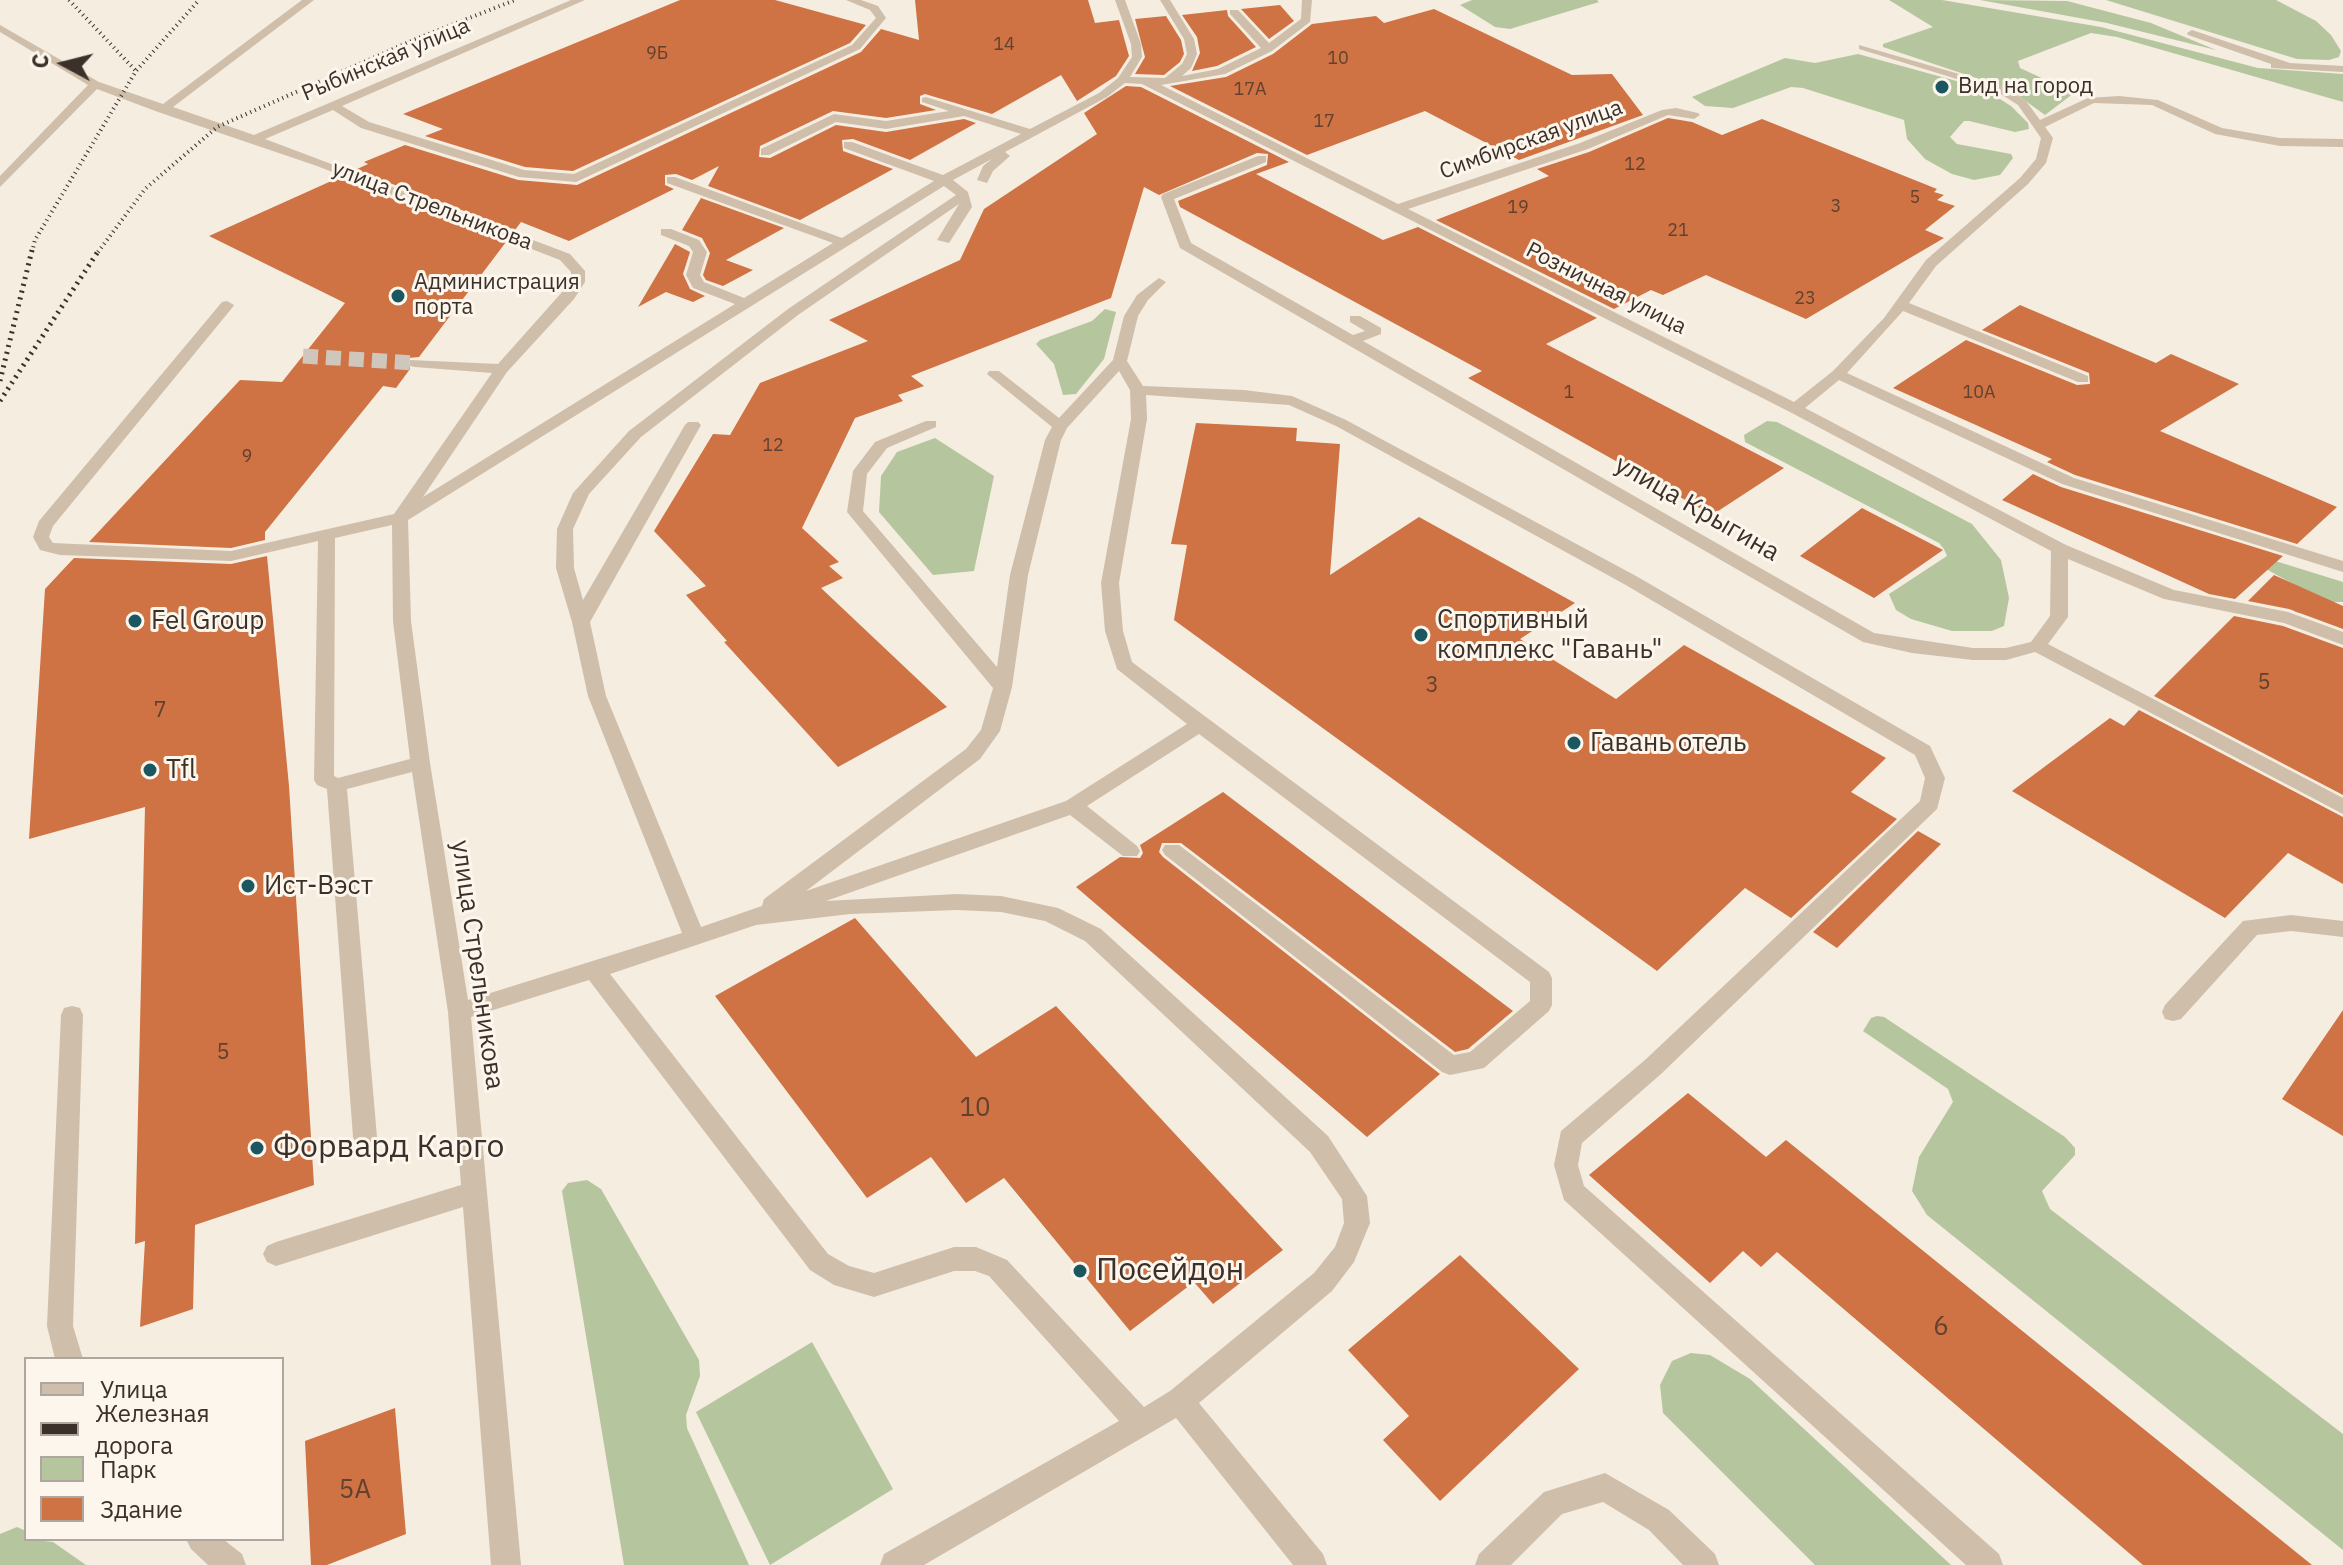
<!DOCTYPE html>
<meta charset="utf-8">
<style>
body{margin:0}
#map{position:relative;width:2343px;height:1565px;overflow:hidden;background:#f5ede0;font-family:"IBM Plex Sans",sans-serif}
canvas{display:block}
.legend{position:absolute;left:24px;top:1357px;width:260px;height:184px;box-sizing:border-box;background:#fcf6ed;border:2px solid #afa79f;margin:0;padding:10px 14px;list-style:none;font-size:24px;color:#3c312a}
.legend li{display:flex;align-items:center;gap:16px;height:40px}
.legend b{width:40px;border:2px solid #afa79f}
.north{position:absolute;left:24px;top:24px;width:80px;height:80px;-webkit-text-stroke:6px #fcf6ed;paint-order:stroke;rotate:277deg;font-size:22px;font-weight:700;line-height:32px;text-align:center;color:#3c312a}
.north::after{content:'';display:block;margin:auto;width:28px;height:36px;background:#3c312a;clip-path:polygon(50% 0,100% 100%,50% 72%,0 100%)}
</style>
<div id="map">
<canvas width="2343" height="1565"></canvas>
<ul class="legend">
<li><b style="height:10px;background:#cfbeaa"></b>Улица</li>
<li><b style="height:10px;background:#3c312a"></b>Железная дорога</li>
<li><b style="height:22px;background:#b5c69e"></b>Парк</li>
<li><b style="height:22px;background:#cf7244"></b>Здание</li>
</ul>
<div class="north">С</div>
</div>
<script>
const ctx = document.querySelector('canvas').getContext('2d');
ctx.lineJoin = 'round';
function paint(path, color) {
  ctx.fillStyle = color;
  ctx.fill(path, 'evenodd');
}
function toPath(rows) {
  const path = new Path2D();
  for (const r of rows) {
    path.moveTo(r[0], r[1]);
    for (let i = 2; i < r.length; i += 2) path.lineTo(r[i], r[i + 1]);
  }
  return path;
}
function strokePath(path, color, width, dash) {
  ctx.strokeStyle = color;
  ctx.lineWidth = width;
  ctx.lineCap = dash ? 'butt' : 'round';
  ctx.setLineDash(dash || []);
  ctx.stroke(path);
}
function write(font, color, halo, rows, align = 'center') {
  ctx.font = font + ' "IBM Plex Sans",sans-serif';
  ctx.lineWidth = 6;
  ctx.setLineDash([]);
  ctx.textBaseline = 'middle';
  ctx.strokeStyle = halo;
  ctx.fillStyle = color;
  for (const [text, x, y, turn = 0] of rows) {
    ctx.save();
    ctx.translate(x, y);
    ctx.rotate((+turn || 0) * Math.PI / 180);
    ctx.textAlign = isNaN(turn) ? turn : align;
    if (halo) ctx.strokeText(text, 0, 0);
    ctx.fillText(text, 0, 0);
    ctx.restore();
  }
}
paint(toPath([
 [1472,0,1597,0,1599,2,1510,29,1495,27,1460,5],
 [1889,0,1942,0,2101,27,2258,68,2343,74,2343,102,2117,37,2091,33,2018,61,2020,68,2074,93,2045,115,2009,89,1883,47,1883,44,1933,27],
 [1980,0,2067,1,2151,23,2216,50,2107,23],
 [2106,0,2276,0,2316,21,2331,35,2341,51,2339,57,2329,60,2297,59],
 [1858,54,1960,82,1989,92,2011,106,2028,123,2029,129,2015,132,1969,121,1964,121,1950,137,1957,144,2011,154,2013,158,2000,175,1974,180,1952,174,1925,159,1907,139,1904,120,1803,88,1791,87,1733,108,1705,106,1692,97,1785,58,1815,63],
 [1105,309,1116,312,1104,359,1076,394,1063,395,1054,364,1036,344,1040,340,1092,321],
 [1767,421,1777,422,1972,524,2001,560,2009,598,2004,626,1992,631,1952,631,1911,619,1896,610,1889,594,1947,556,1944,549,1939,543,1745,442,1744,435],
 [935,438,994,476,974,571,933,575,879,512,881,476,897,452],
 [2272,560,2343,582,2343,602,2333,602,2314,617,2295,612,2291,606,2295,585,2266,569],
 [1877,1016,1884,1017,2065,1137,2075,1148,2075,1155,2042,1191,2050,1209,2343,1434,2343,1550,1927,1215,1912,1191,1919,1157,1953,1102,1948,1089,1863,1031,1871,1018],
 [587,1180,601,1189,699,1360,700,1376,686,1415,687,1428,749,1565,624,1565,562,1191,568,1183],
 [812,1342,893,1489,770,1565,696,1412],
 [1691,1353,1710,1355,1750,1379,1951,1565,1815,1565,1663,1413,1660,1385,1672,1361],
 [17,1527,26,1531,26,1539,53,1542,86,1565,0,1565,0,1534]
]), '#b5c69e');
paint(toPath([
 [680,0,775,0,866,25,850,43,573,171,525,167,425,136,443,129,403,114],
 [915,0,1088,0,1095,23,1119,20,1129,56,1116,76,1077,101,1061,75,992,114,925,94,920,96,920,104,936,110,886,118,833,111,760,146,759,157,770,158,836,125,886,132,964,119,976,123,910,160,853,139,842,140,843,151,893,169,800,220,708,186,719,166,692,180,676,174,665,175,665,185,674,189,569,241,521,222,515,230,355,170,368,164,364,162,405,145,518,180,577,185,861,52,881,29,919,40],
 [1280,5,1294,21,1269,39,1241,9],
 [1434,9,1572,75,1612,74,1643,115,1519,160,1425,111,1307,155,1170,86,1226,77,1273,54,1312,24,1376,16,1384,23],
 [1227,10,1228,16,1256,47,1217,66,1192,71,1200,53,1197,37,1182,15],
 [1166,16,1181,40,1184,54,1180,62,1164,75,1135,74,1145,57,1135,19],
 [1126,86,1141,87,1289,162,1256,174,1383,240,1418,227,1597,318,1546,344,1784,468,1712,515,1468,378,1482,371,1180,207,1178,201,1267,165,1268,154,1257,153,1159,195,1144,187,1111,298,911,376,924,386,898,395,903,401,855,418,802,528,839,562,829,566,843,578,821,588,947,707,838,767,724,642,727,641,686,595,706,586,654,531,713,434,730,435,760,383,868,341,829,320,960,260,984,209,1097,134,1084,113],
 [1668,118,1692,122,1722,135,1762,119,1937,189,1934,192,1944,195,1937,200,1955,206,1925,230,1944,238,1806,319,1706,275,1663,295,1651,290,1614,309,1436,220,1549,176,1537,169,1589,152],
 [338,178,506,242,419,357,408,358,410,369,396,388,383,386,265,532,265,540,231,548,89,542,240,380,282,382,345,303,209,236],
 [701,198,784,228,726,260,753,270,723,286,706,280,703,275,710,253,702,238,682,230],
 [675,244,690,252,683,274,690,289,705,296,693,302,666,292,638,307],
 [2020,305,2156,363,2171,354,2239,384,2160,431,2337,507,2297,544,2075,475,2047,462,2052,459,1893,388,1966,340,2077,385,2090,384,2089,373,1982,330],
 [1196,423,1297,428,1296,441,1340,444,1330,575,1419,517,1575,603,1520,639,1616,699,1684,645,1886,758,1851,792,1897,819,1791,918,1745,888,1657,971,1174,620,1187,545,1171,544],
 [2033,474,2061,487,2283,556,2235,599,2209,594,2002,500],
 [1862,508,1943,550,1874,598,1800,556],
 [267,556,289,786,314,1185,195,1225,193,1309,140,1327,145,1241,135,1244,145,807,29,839,45,589,74,558,231,564],
 [2274,575,2343,606,2343,629,2289,609,2248,601],
 [2234,616,2283,626,2343,648,2343,795,2154,696],
 [2139,710,2343,817,2343,884,2288,853,2225,918,2012,791,2110,718,2124,726],
 [1223,792,1513,1011,1468,1049,1455,1052,1181,843,1162,843,1159,852,1163,857,1440,1074,1367,1137,1076,887,1120,857,1140,858,1143,853,1140,845],
 [1918,831,1941,844,1837,948,1813,932],
 [855,918,976,1057,1056,1006,1283,1250,1213,1304,1194,1282,1130,1331,1004,1178,966,1203,931,1157,867,1198,715,996],
 [2343,1010,2343,1136,2282,1099],
 [1688,1093,1766,1157,1786,1140,2312,1565,2143,1565,1777,1252,1761,1267,1743,1251,1710,1283,1589,1175],
 [1460,1255,1579,1369,1440,1501,1383,1440,1409,1416,1348,1350],
 [395,1408,406,1534,327,1565,311,1565,305,1441]
]), '#cf7244');
strokePath(toPath([
 [303,356,415,363]
]), '#d0c7bc', 15, [15, 8]);
paint(toPath([
 [302,0,314,0,173,107,254,135,571,0,585,0,342,106,369,122,524,170,574,174,852,45,876,18,870,10,846,0,861,0,878,6,886,18,860,49,576,182,519,177,361,128,333,110,265,139,570,254,585,271,585,282,574,299,507,372,423,497,735,304,693,288,686,275,693,252,689,246,661,235,661,229,671,229,699,240,707,252,700,275,704,282,744,298,833,243,667,183,667,177,675,177,842,238,934,181,844,148,844,142,852,142,943,175,1021,134,964,116,886,129,836,122,769,155,761,155,761,149,834,114,886,121,949,111,922,102,922,98,926,97,1030,129,1099,93,1118,78,1132,57,1131,44,1115,0,1125,0,1141,44,1142,57,1130,77,1165,78,1182,64,1187,54,1184,39,1160,0,1170,0,1194,39,1197,54,1191,68,1182,76,1218,69,1261,48,1230,14,1230,10,1238,10,1269,43,1301,19,1302,0,1312,0,1310,22,1272,51,1225,74,1161,85,1398,204,1580,143,1662,110,1676,108,1698,113,1700,115,1694,119,1668,115,1588,149,1408,209,1794,402,1833,371,1884,318,1926,260,2020,178,2036,159,2041,138,2018,105,1996,91,1859,49,1859,45,2004,87,2026,101,2040,120,2088,98,2119,96,2158,100,2222,128,2280,138,2343,139,2343,147,2280,146,2215,134,2152,105,2094,103,2045,127,2053,138,2046,163,2028,184,1936,266,1909,303,2088,376,2088,382,2078,382,1903,311,1847,373,2074,478,2343,561,2343,572,2062,484,1839,380,1805,408,2066,545,2174,590,2288,612,2343,632,2343,645,2284,623,2164,599,2068,559,2068,617,2048,644,2343,798,2343,814,2035,652,2006,660,1973,660,1912,653,1863,642,1180,248,1161,197,1163,194,1258,156,1266,156,1266,162,1174,199,1191,243,1353,335,1365,331,1350,322,1350,316,1360,316,1381,328,1381,334,1363,341,1874,633,1973,648,2006,648,2031,642,2050,616,2051,551,1790,412,1142,84,1125,83,1107,97,1005,152,1010,156,993,171,987,183,977,180,983,166,992,159,953,180,968,192,972,207,949,243,937,240,959,204,798,315,641,437,589,494,573,529,574,568,583,600,685,425,688,422,698,422,701,425,590,622,606,696,701,927,762,906,764,899,966,749,981,730,993,688,847,512,853,471,875,442,926,421,936,421,936,427,887,448,867,474,863,511,997,667,1010,575,1045,440,1052,427,987,374,989,371,999,371,1059,418,1113,360,1124,316,1137,295,1159,278,1166,282,1148,300,1138,316,1127,361,1143,386,1244,390,1292,396,1346,420,1636,576,1930,746,1945,778,1937,809,1661,1074,1582,1143,1578,1165,1584,1186,1999,1554,2003,1565,1966,1565,1564,1200,1554,1165,1561,1131,1645,1060,1920,801,1925,778,1915,755,1624,584,1336,426,1289,405,1146,395,1147,419,1119,583,1123,631,1132,662,1549,972,1552,978,1552,1005,1549,1011,1484,1068,1450,1075,1442,1072,1165,855,1162,850,1165,845,1179,845,1454,1055,1470,1052,1530,1001,1530,982,1199,734,1087,806,1137,846,1140,851,1137,856,1123,856,1070,815,826,901,957,894,1001,896,1058,908,1101,929,1328,1136,1367,1196,1370,1223,1354,1262,1332,1291,1199,1403,1323,1554,1327,1565,1293,1565,1176,1418,924,1565,880,1565,884,1554,1119,1421,989,1276,975,1271,954,1271,874,1297,834,1285,810,1270,589,980,471,1017,521,1565,491,1565,463,1207,276,1266,267,1262,263,1254,267,1246,276,1242,461,1185,448,1012,412,772,347,789,377,1137,374,1144,365,1148,356,1144,353,1137,327,789,317,785,314,780,318,541,231,561,60,555,40,550,33,537,39,521,222,302,227,301,234,305,232,308,53,526,49,537,53,543,231,551,394,514,492,373,415,367,410,366,410,360,498,364,571,282,571,272,560,260,317,166,158,112,97,89,0,187,0,176,88,85,0,32,0,25,99,82,163,104,302,0],
 [944,186,956,195,788,309,629,431,573,493,557,529,556,568,572,622,588,696,682,933,468,1000,430,763,411,621,408,520,944,186],
 [1119,371,1130,390,1131,419,1101,583,1105,631,1117,669,1187,724,1066,801,806,891,980,759,1000,731,1012,687,1028,575,1061,440,1067,428,1119,371],
 [392,525,393,621,410,759,338,778,334,776,335,538,392,525],
 [957,910,1001,912,1045,921,1085,941,1310,1152,1342,1199,1344,1223,1335,1247,1314,1273,1170,1391,1144,1407,1007,1260,976,1247,954,1247,874,1273,849,1266,828,1254,610,974,756,925,850,914,957,910],
 [2192,30,2290,63,2343,66,2343,72,2271,68,2271,64,2188,35,2187,33,2192,30],
 [2291,915,2343,921,2343,937,2291,931,2257,935,2181,1019,2173,1021,2165,1019,2162,1012,2165,1005,2243,921,2291,915],
 [72,1006,80,1008,83,1015,73,1326,83,1359,55,1359,47,1326,61,1015,64,1008,72,1006],
 [1605,1473,1669,1510,1715,1554,1719,1565,1683,1565,1649,1530,1603,1502,1562,1514,1511,1565,1475,1565,1479,1554,1544,1492,1605,1473],
 [186,1539,223,1539,242,1554,246,1565,208,1565,191,1549,186,1539]
]), '#cfbeaa');
strokePath(toPath([
 [69,0,136,71],
 [32,252,35,240,136,71,199,0],
 [98,252,145,189,217,127,416,39,515,0]
]), '#3c312a', 4, [1, 4]);
strokePath(toPath([
 [0,381,32,250],
 [0,401,99,250]
]), '#3c312a', 5, [2, 5]);
for (const [x, y, r, color] of [
 [1942,87,8,"#1b5761"],
 [398,296,8,"#1b5761"],
 [135,621,8,"#1b5761"],
 [1421,635,8,"#1b5761"],
 [1574,743,8,"#1b5761"],
 [150,770,8,"#1b5761"],
 [248,886,8,"#1b5761"],
 [257,1148,8,"#1b5761"],
 [1080,1271,8,"#1b5761"]
]) {
  const dot = new Path2D();
  dot.arc(x, y, r, 0, 2 * Math.PI);
  ctx.fillStyle = color;
  ctx.fill(dot);
  strokePath(dot, '#fcf6ed', 3);
}
write('18px', '#614130', null, [
 ["14",1004,45],
 ["9Б",657,54],
 ["10",1338,59],
 ["17А",1250,90],
 ["17",1324,122],
 ["12",1635,165],
 ["5",1915,198],
 ["3",1836,207],
 ["19",1518,208],
 ["21",1678,231],
 ["23",1805,299],
 ["1",1569,393],
 ["10А",1979,393],
 ["12",773,446],
 ["9",247,457]
]);
write('22px', '#3c312a', '#fcf6ed', [
 ["Рыбинская улица",386,60,-23],
 ["Симбирская улица",1531,140,-20],
 ["улица Стрельникова",432,206,21],
 ["Розничная улица",1606,289,27]
]);
write('22px', '#3c312a', '#fcf6ed', [
 ["Вид на город",1958,87],
 ["Администрация",414,283],
 ["порта",414,308]
], 'left');
write('22px', '#614130', null, [
 ["5",2264,683],
 ["3",1432,686],
 ["7",160,711],
 ["5",223,1053]
]);
write('26px', '#3c312a', '#fcf6ed', [
 ["улица Крыгина",1697,509,30],
 ["улица Стрельникова",477,965,82]
]);
write('26px', '#3c312a', '#fcf6ed', [
 ["Спортивный",1437,620],
 ["комплекс \"Гавань\"",1437,650],
 ["Fel Group",151,621],
 ["Гавань отель",1590,743],
 ["Tfl",166,770],
 ["Ист-Вэст",264,886]
], 'left');
write('26px', '#614130', null, [
 ["10",975,1108],
 ["6",1941,1327],
 ["5А",355,1490]
]);
write('32px', '#3c312a', '#fcf6ed', [
 ["Форвард Карго",273,1148],
 ["Посейдон",1096,1271]
], 'left');
</script>
